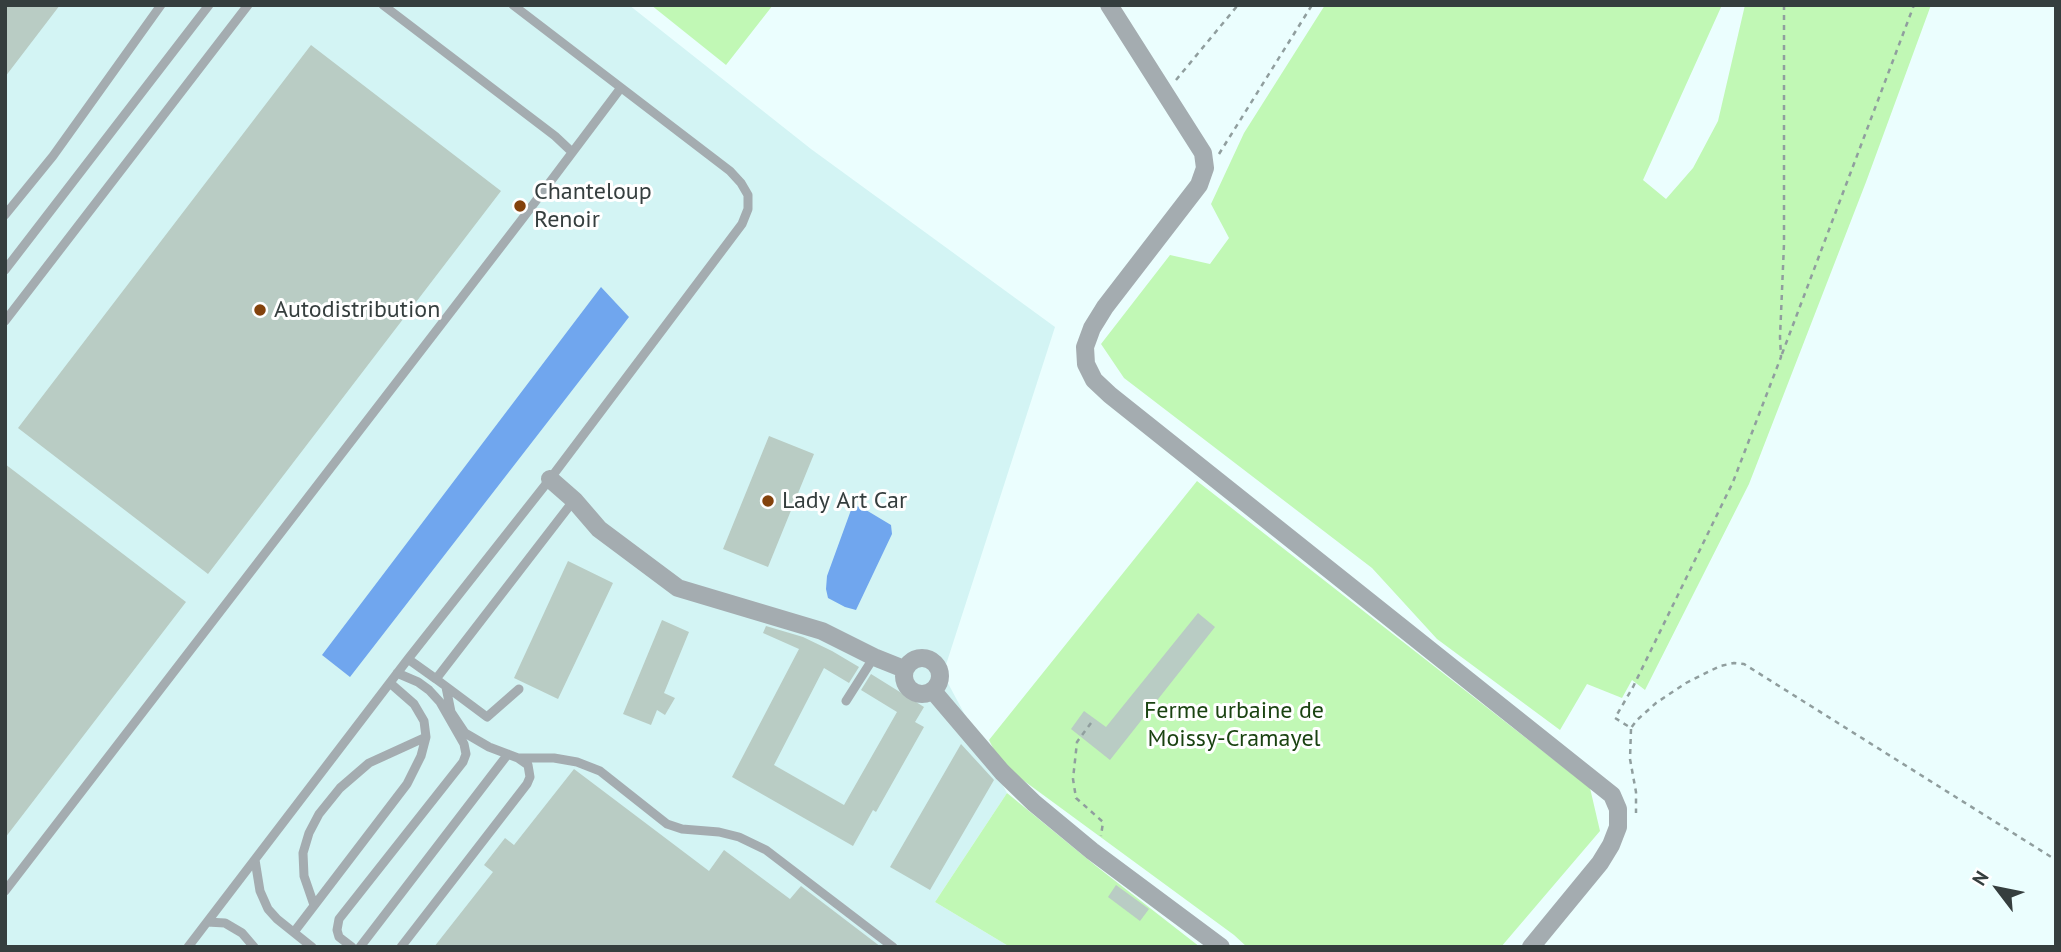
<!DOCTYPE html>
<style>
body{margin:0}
#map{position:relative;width:2061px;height:952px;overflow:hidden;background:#ebfefe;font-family:"PT Sans",sans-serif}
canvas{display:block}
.frame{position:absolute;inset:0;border:7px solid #353e3e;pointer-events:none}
.north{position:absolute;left:1963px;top:854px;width:70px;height:70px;-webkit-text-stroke:5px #fff;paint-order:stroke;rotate:302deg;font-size:19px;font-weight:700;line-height:28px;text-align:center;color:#353e3e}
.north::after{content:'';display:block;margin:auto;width:24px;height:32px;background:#353e3e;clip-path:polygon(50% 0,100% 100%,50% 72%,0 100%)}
</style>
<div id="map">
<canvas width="2061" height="952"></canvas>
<div class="frame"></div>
<div class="north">N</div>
</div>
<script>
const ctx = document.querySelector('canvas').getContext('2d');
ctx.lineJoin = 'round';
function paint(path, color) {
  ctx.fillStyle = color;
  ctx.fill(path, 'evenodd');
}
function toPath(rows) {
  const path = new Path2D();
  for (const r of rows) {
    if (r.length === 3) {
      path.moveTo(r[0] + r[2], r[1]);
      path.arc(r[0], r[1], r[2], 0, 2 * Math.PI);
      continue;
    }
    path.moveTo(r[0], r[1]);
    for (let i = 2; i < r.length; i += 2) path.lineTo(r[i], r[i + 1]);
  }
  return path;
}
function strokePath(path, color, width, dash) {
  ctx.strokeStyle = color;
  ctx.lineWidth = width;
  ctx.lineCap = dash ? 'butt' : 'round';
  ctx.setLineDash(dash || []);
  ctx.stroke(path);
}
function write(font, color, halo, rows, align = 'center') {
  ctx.font = font + ' "PT Sans",sans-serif';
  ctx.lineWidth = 6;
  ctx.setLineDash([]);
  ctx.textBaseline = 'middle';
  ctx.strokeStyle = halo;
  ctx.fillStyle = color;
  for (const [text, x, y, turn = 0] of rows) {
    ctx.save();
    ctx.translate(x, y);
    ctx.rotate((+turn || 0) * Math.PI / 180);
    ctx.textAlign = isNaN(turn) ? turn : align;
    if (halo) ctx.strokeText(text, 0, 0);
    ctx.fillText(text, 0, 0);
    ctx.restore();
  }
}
paint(toPath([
 [5,5,629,5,811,149,1055,327,943,674,1007,793,935,902,1010,947,5,947]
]), '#d3f4f4');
paint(toPath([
 [651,5,773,5,726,65],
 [1325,5,1722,5,1643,180,1666,199,1693,168,1718,121,1745,5,1931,5,1866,182,1749,484,1645,690,1632,680,1622,698,1587,684,1560,730,1437,639,1372,568,1124,378,1101,344,1170,255,1210,264,1229,238,1211,204,1244,133],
 [1197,481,1590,788,1600,831,1501,947,1247,947,1234,935,1001,764,989,740],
 [1007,793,1096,866,1200,947,1010,947,935,902]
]), '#c1f8b5');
paint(toPath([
 [601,287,629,317,350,677,322,655],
 [855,506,861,507,891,525,892,534,856,610,845,607,828,598,826,589,827,576,851,510]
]), '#70a6ee');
paint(toPath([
 [5,5,60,5,5,77],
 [311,45,501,191,208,574,18,428],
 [769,436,814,454,768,567,723,549],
 [5,464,186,602,5,838],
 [568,561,613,583,558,699,514,678],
 [1198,613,1215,627,1110,760,1071,729,1084,711,1106,727],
 [662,620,689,632,664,693,675,698,665,715,657,710,651,725,623,714],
 [766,626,803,637,832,651,859,667,849,683,824,668,774,765,844,805,897,712,861,690,871,674,924,707,915,722,924,727,876,812,873,810,853,846,732,777,799,649,763,633],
 [961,744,994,780,930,890,890,867],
 [574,769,709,871,724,850,790,899,801,886,881,947,434,947,493,872,484,865,505,838,514,845],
 [1116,885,1149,909,1140,921,1108,897]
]), '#b9ccc4');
strokePath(toPath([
 [1784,5,1784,244,1780,337,1781,357,1733,482,1633,687,1615,718,1631,728,1637,720,1656,703,1686,683,1720,666,1734,663,1744,664,2056,860],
 [1176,80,1238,5],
 [1219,154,1312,5],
 [1782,354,1914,5],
 [1091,723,1077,742,1073,779,1076,798,1103,822,1101,836],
 [1631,729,1630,759,1636,792,1636,813]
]), '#909e9e', 2.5, [5, 5]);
strokePath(toPath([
 [383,5,555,136,572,152],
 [5,215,53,156,161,5],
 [5,270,209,5],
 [5,321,248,5],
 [408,659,436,679,574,500],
 [436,679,487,717,519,689],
 [846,701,874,657],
 [518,758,554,758,577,762,600,771,667,824,682,829,719,832,739,837,766,850,893,947],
 [255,860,260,891,268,909,277,919,312,947],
 [5,891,523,218,620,89],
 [314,905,304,876,303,853,309,833,319,814,340,788,369,763,426,737],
 [207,922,225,923,242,933,254,947],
 [294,932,407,784,421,756,426,737,424,721,414,704,390,683],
 [188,947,408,659,550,479,742,224,748,209,748,195,741,183,730,171,513,5],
 [352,947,339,937,337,930,339,919,463,762,466,754,464,744,440,702,429,690,418,682,397,673],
 [360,947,508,754],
 [401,947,527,784,530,777,528,765,518,758,489,747,465,733,451,712,446,687]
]), '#a4acb0', 9);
strokePath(toPath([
 [1109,5,1203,153,1205,168,1199,185,1105,307,1092,328,1085,347,1086,364,1094,380,1110,395,1612,795,1618,809,1618,827,1611,845,1600,863,1531,947],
 [550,479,574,500,599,529,678,588,822,631,874,657,904,669],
 [922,676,18],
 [933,691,1002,772,1034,803,1092,851,1221,947]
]), '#a4acb0', 18);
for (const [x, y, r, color] of [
 [520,206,7,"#83420c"],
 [260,310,7,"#83420c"],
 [768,501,7,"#83420c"]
]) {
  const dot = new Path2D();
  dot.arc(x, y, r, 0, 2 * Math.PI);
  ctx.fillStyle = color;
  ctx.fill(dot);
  strokePath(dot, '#fff', 2.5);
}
write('24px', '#353e3e', '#fff', [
 ["Chanteloup",534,192],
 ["Renoir",534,220],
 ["Autodistribution",274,310],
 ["Lady Art Car",782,501]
], 'left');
write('24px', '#1a4311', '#fff', [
 ["Ferme urbaine de",1234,711],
 ["Moissy-Cramayel",1234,739]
]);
</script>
